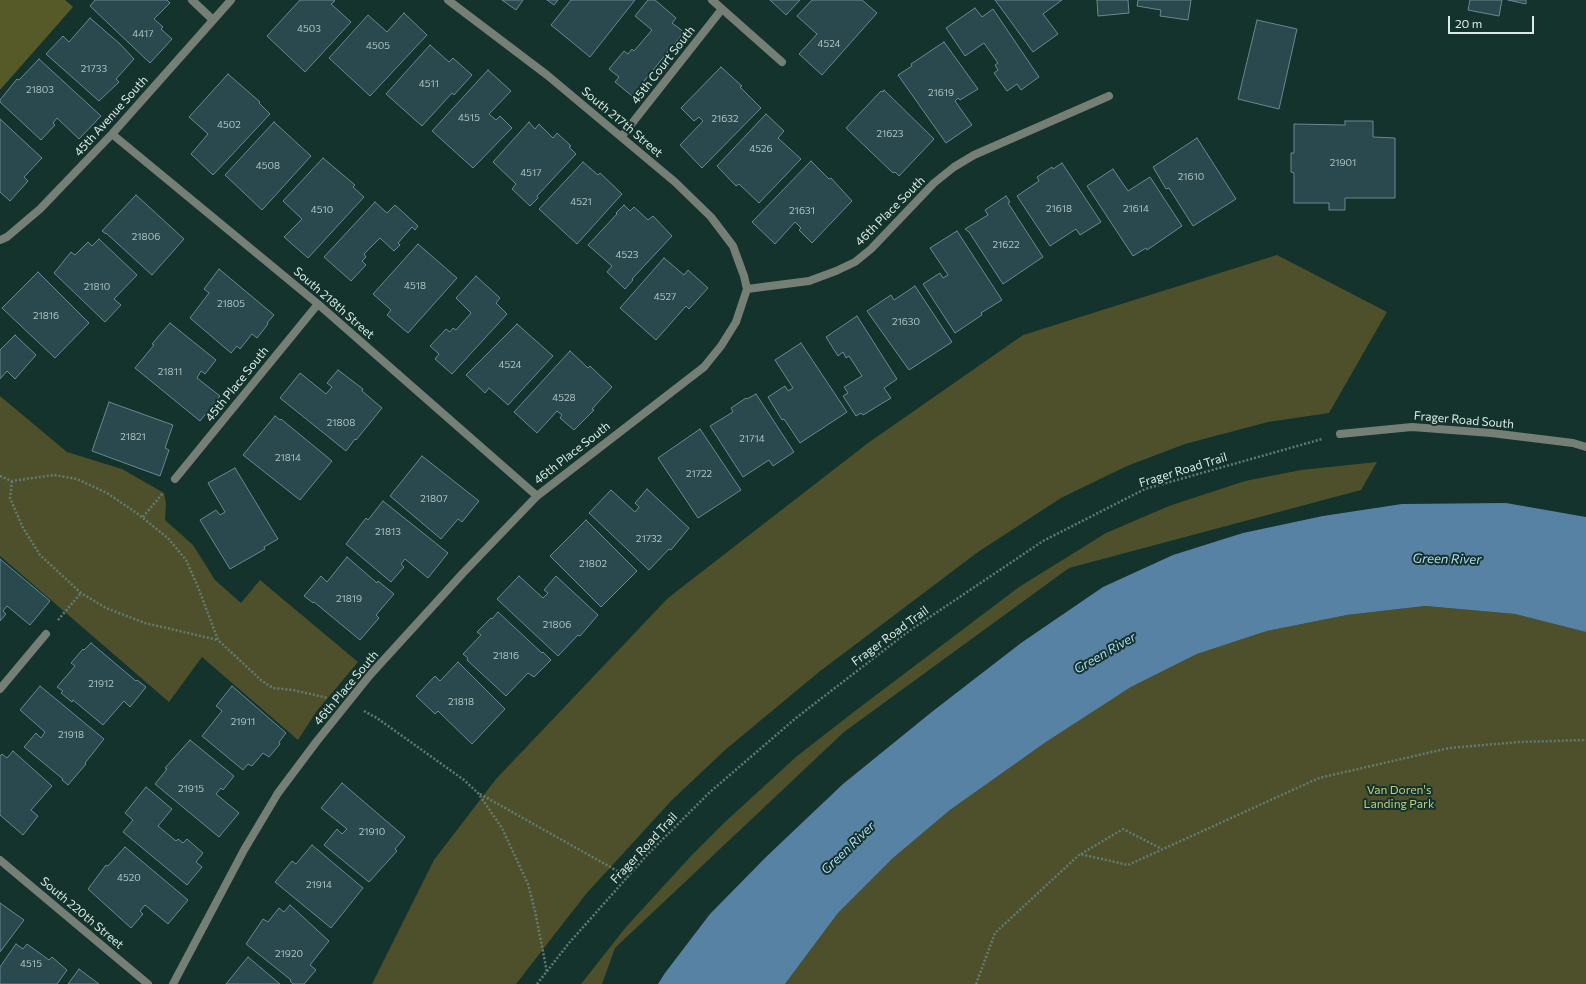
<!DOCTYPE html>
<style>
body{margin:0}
#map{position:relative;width:1586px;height:984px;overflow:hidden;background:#14332c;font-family:Commissioner,sans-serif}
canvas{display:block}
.scale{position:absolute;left:1448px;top:16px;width:86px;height:18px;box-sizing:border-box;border:2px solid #daebe6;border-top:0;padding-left:5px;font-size:12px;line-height:14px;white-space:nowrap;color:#daebe6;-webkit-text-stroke:3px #14332c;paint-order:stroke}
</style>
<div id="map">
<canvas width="1586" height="984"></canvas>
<div class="scale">20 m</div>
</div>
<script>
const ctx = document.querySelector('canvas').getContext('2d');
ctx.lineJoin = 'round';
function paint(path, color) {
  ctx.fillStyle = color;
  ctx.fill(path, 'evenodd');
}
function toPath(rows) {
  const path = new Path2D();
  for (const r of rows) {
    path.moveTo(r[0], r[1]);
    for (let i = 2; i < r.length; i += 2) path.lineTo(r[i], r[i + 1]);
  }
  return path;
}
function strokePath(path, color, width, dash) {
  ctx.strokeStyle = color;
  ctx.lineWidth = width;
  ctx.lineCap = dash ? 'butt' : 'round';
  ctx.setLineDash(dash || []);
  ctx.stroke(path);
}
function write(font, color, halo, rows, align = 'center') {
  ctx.font = font + ' Commissioner,sans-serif';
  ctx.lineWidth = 4;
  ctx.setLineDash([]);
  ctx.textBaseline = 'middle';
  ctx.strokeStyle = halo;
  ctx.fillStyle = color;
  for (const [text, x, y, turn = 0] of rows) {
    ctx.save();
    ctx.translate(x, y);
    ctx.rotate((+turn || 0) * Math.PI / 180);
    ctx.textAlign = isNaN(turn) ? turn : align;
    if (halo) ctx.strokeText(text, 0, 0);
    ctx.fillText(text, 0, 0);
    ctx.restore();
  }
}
paint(toPath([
 [1277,255,1387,312,1329,413,1268,422,1185,444,1127,466,1061,498,978,552,819,672,725,750,671,801,586,894,516,984,372,984,434,860,496,779,668,598,868,443,1023,335],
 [0,396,67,452,122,469,164,493,166,504,165,520,193,545,215,580,241,603,260,580,358,662,316,712,298,740,202,657,169,702,0,556],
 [1377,462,1361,490,1069,568,844,732,615,948,602,984,581,984,626,927,691,856,725,822,796,757,851,714,1019,587,1106,533,1169,506,1245,481,1301,470],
 [1425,606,1515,614,1586,632,1586,984,785,984,838,913,893,858,950,810,1046,742,1131,687,1197,654,1267,631,1347,615]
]), '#4d502a');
paint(toPath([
 [0,0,65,0,73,7,0,90]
]), '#565928');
paint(toPath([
 [1506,503,1586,517,1586,632,1515,614,1425,606,1347,615,1267,631,1197,654,1131,687,1046,742,950,810,893,858,838,913,785,984,658,984,665,973,710,914,766,857,843,784,933,711,1021,643,1103,587,1173,555,1243,533,1323,516,1402,504]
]), '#5882a4');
const building = toPath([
 [95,0,167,0,170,3,154,19,163,27,161,29,172,39,150,63,90,6,95,0],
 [300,0,334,0,335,1,331,4,351,22,305,72,267,36,300,0],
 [502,0,523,0,516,10,502,0],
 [547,0,558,0,554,5,547,0],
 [571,0,635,0,590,57,551,25,571,0],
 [648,0,655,0,676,18,672,23,684,32,632,96,615,82,619,77,609,69,624,51,628,54,632,49,634,51,652,30,635,16,648,0],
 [770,0,800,0,786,15,770,0],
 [812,0,862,0,877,13,822,75,799,54,817,34,797,16,812,0],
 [995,0,1062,0,1043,14,1058,34,1033,52,995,0],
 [1097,0,1128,0,1129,13,1098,16,1097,0],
 [1138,0,1191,0,1188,20,1160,16,1161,10,1137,6,1138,0],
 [1470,0,1502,0,1499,16,1468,10,1470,0],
 [1508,0,1526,0,1526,4,1508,0],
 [975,8,982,17,993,9,1039,77,1021,90,1017,84,1007,91,994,73,998,70,995,65,998,63,984,43,965,56,946,28,975,8],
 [404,13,427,35,370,96,329,58,368,15,387,32,404,13],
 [90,18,120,44,134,59,116,79,119,82,99,101,46,54,63,36,69,42,90,18],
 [1257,20,1297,29,1279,109,1238,99,1257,20],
 [944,42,978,89,960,100,958,98,955,101,972,125,946,143,898,75,912,66,911,64,944,42],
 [430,45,449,62,453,58,472,75,454,95,452,93,422,126,386,94,430,45],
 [39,59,101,116,79,139,57,118,53,123,55,125,41,140,0,102,0,100,17,79,19,80,39,59],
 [721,67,742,86,740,87,761,108,702,168,680,145,703,121,699,117,694,121,681,108,721,67],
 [488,70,511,91,489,114,496,120,500,116,512,128,473,168,432,131,488,70],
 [228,74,260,102,259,103,270,114,213,175,191,154,208,134,189,117,228,74],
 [884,90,934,139,899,176,895,172,893,173,846,128,881,91,883,92,884,90],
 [766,114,784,131,778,138,801,159,759,203,739,184,736,186,717,166,766,114],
 [0,119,42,158,24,177,28,181,10,201,0,192,0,119],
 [1345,121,1373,121,1373,137,1395,138,1395,198,1345,198,1345,210,1329,210,1329,203,1294,203,1294,173,1291,172,1291,153,1294,153,1294,124,1345,125,1345,121],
 [274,122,311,156,262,210,225,175,274,122],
 [529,122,535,129,539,124,553,138,557,133,571,146,569,147,576,154,537,196,538,198,530,206,512,189,516,184,493,162,529,122],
 [1197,138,1236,199,1193,226,1169,188,1166,189,1153,167,1197,138],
 [323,158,355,185,353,187,364,197,308,258,284,237,302,219,283,201,323,158],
 [811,161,829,179,831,178,852,201,812,243,799,230,801,228,795,222,775,244,752,222,811,161],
 [583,162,598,175,600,173,622,194,577,244,539,209,583,162],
 [1062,163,1101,222,1080,235,1076,229,1050,246,1017,196,1039,181,1037,177,1052,167,1053,169,1062,163],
 [1113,169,1128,191,1150,177,1182,226,1147,250,1146,248,1133,256,1087,186,1113,169],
 [136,195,184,239,152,275,106,233,106,234,102,231,136,195],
 [1006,196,1010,202,1008,203,1043,257,1003,284,969,232,965,229,988,215,985,210,1006,196],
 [375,202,387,213,395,205,418,226,415,230,412,227,398,243,400,245,394,251,380,238,364,254,366,257,362,261,366,265,351,281,324,257,375,202],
 [624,205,630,211,634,207,648,220,653,216,672,236,632,279,633,280,625,289,607,272,612,266,588,245,617,214,616,213,624,205],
 [957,231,1002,300,981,313,982,315,955,333,923,284,940,273,943,278,948,275,930,248,957,231],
 [99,239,137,275,114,299,121,305,105,322,54,273,71,252,75,255,88,242,92,246,99,239],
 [418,244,457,278,408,333,387,315,391,310,373,294,418,244],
 [664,258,684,275,688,270,708,288,689,309,686,306,656,340,620,308,664,258],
 [219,269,274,315,267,323,268,324,257,338,252,334,240,349,237,346,231,353,190,318,209,293,204,289,219,269],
 [38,272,89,323,55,358,2,308,38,272],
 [476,276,500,298,496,303,507,314,452,374,435,359,439,354,430,346,446,329,450,332,453,328,456,330,471,313,456,298,476,276],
 [915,286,952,342,909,370,867,311,891,295,894,300,915,286],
 [857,316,897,379,884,388,891,398,863,415,861,413,856,416,843,396,848,393,844,387,862,376,849,356,846,358,843,352,838,356,826,337,857,316],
 [170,323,216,360,205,374,201,371,197,378,220,396,200,421,135,368,154,345,152,344,170,323],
 [517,324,553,356,508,405,489,388,485,393,466,375,517,324],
 [15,335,36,355,15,379,7,371,0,379,0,350,15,335],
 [801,343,847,412,800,443,784,419,782,420,768,397,785,386,788,391,793,388,775,360,801,343],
 [570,351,588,368,590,366,612,387,592,409,594,410,574,430,560,418,562,415,557,411,537,433,514,412,570,351],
 [338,370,363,389,362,391,382,408,356,440,355,439,346,451,280,398,300,373,326,394,332,387,327,383,338,370],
 [756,394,794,452,773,466,769,460,743,477,710,426,733,412,731,408,746,398,747,399,756,394],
 [109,402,173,425,165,448,169,450,160,476,92,451,109,402],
 [275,416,280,420,281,419,332,461,300,500,243,455,275,416],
 [700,429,741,490,698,518,658,458,700,429],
 [422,456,479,501,462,522,458,519,441,539,390,496,422,456],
 [235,468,278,539,264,547,265,549,230,569,200,520,216,510,220,515,225,512,208,483,235,468],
 [647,489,689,528,671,550,669,549,649,570,589,513,611,490,635,512,639,507,635,503,647,489],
 [383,501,448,553,428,578,405,559,401,564,404,567,391,582,346,544,366,518,368,520,383,501],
 [586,520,637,571,601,607,550,556,586,520],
 [347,557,377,583,378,581,394,594,376,615,379,618,360,640,314,602,313,603,304,596,321,576,327,582,347,557],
 [0,559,50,601,30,625,7,606,3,611,6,614,0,621,0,559],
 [519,576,543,598,548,593,544,590,556,576,598,615,580,636,578,635,558,656,497,599,519,576],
 [498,612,542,653,543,652,551,660,534,677,528,673,506,696,467,660,468,658,463,654,481,635,477,632,491,618,492,619,498,612],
 [91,643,136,681,137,680,146,687,130,707,124,701,103,725,73,700,72,702,61,693,63,691,57,687,75,666,71,663,83,649,84,650,91,643],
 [458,662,505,709,472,744,438,711,435,714,416,696,435,676,440,681,458,662],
 [40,686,104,739,85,763,86,764,68,785,62,780,63,779,24,747,36,733,41,738,45,732,20,710,40,686],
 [232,686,286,733,279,742,280,744,269,757,263,753,252,766,248,764,243,770,202,736,222,711,216,706,232,686],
 [190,740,234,776,223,790,221,788,216,794,239,813,219,837,155,784,167,769,165,768,190,740],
 [13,751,52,786,31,810,38,816,23,835,0,815,0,756,2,754,7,758,13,751],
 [342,783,405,837,395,849,397,851,369,882,324,845,337,829,342,834,347,829,321,808,342,783],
 [146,787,172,809,158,826,176,841,178,839,183,843,187,839,203,853,196,862,202,867,187,885,123,832,133,820,125,813,146,787],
 [312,845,363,888,331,928,275,882,292,861,296,864,312,845],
 [125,847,188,900,168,924,145,905,140,911,143,914,131,928,88,889,106,865,108,866,125,847],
 [0,903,24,920,0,952,0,903],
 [290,905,329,941,310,965,316,970,304,984,293,984,290,981,291,980,246,944,263,919,268,922,279,908,284,912,290,905],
 [16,944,23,949,27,944,49,960,52,957,67,970,57,984,0,984,0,967,16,944],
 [248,957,280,984,226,984,248,957],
 [79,969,99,984,68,984,79,969]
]);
paint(building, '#29494e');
strokePath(building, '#688a90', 1);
strokePath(toPath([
 [0,476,12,481,54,475,77,479,107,493,138,514,168,538,186,560,198,587,218,640,262,681,273,688,293,690,328,698],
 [12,481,10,498,23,528,40,555,81,593,106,608,145,623,218,640],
 [143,517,163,493],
 [58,620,81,593],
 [364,711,377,718,464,780,478,793,502,828,528,884,535,911,547,972],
 [480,794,628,877],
 [1081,854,1123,829,1162,849],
 [537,984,569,943,647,855,710,792,796,718,909,631,1043,541,1145,489,1322,439],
 [976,984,995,933,1080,854,1128,865,1319,778,1449,748,1519,742,1586,740]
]), '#627c75', 2.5, [2, 2]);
strokePath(toPath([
 [192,0,213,20],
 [448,0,547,75,675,182,711,217,733,246,744,276,747,289],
 [712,0,782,62],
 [112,134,318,304,537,496],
 [622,136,722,9],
 [0,240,7,237,40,209,112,134,231,0],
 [1340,434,1412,427,1491,433,1573,443,1586,447],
 [175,479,318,304],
 [0,689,46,634],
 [0,860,148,984],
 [173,984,244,850,278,793,317,741,370,675,463,573,537,496,704,367,721,346,736,322,747,289,809,281,836,271,855,262,871,249,934,183,954,167,974,155,1109,96]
]), '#767f75', 8);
write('10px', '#aec2c0', null, [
 ["4503",309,29],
 ["4417",143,34],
 ["4524",829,44],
 ["4505",378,46],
 ["21733",94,69],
 ["4511",429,84],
 ["21803",40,90],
 ["21619",941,93],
 ["4515",469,118],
 ["21632",725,119],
 ["4502",229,125],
 ["21623",890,134],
 ["4526",761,149],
 ["21901",1343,163],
 ["4508",268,166],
 ["4517",531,173],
 ["21610",1191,177],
 ["4521",581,202],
 ["21618",1059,209],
 ["21614",1136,209],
 ["4510",322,210],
 ["21631",802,211],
 ["21806",146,237],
 ["21622",1006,245],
 ["4523",627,255],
 ["4518",415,286],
 ["21810",97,287],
 ["4527",665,297],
 ["21805",231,304],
 ["21816",46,316],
 ["21630",906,322],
 ["4524",510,365],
 ["21811",170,372],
 ["4528",564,398],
 ["21808",341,423],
 ["21821",133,437],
 ["21714",752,439],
 ["21814",288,458],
 ["21722",699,474],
 ["21807",434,499],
 ["21813",388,532],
 ["21732",649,539],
 ["21802",593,564],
 ["21819",349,599],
 ["21806",557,625],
 ["21816",506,656],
 ["21912",101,684],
 ["21818",461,702],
 ["21911",243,722],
 ["21918",71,735],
 ["21915",191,789],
 ["21910",372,832],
 ["4520",129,878],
 ["21914",319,885],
 ["21920",289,954],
 ["4515",31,964]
]);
write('12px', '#daebe6', '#14332c', [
 ["45th Court South",663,65,-52],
 ["45th Avenue South",111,116,-48],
 ["South 217th Street",622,122,40],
 ["46th Place South",890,211,-45],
 ["South 218th Street",334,303,41],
 ["45th Place South",237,384,-51],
 ["Frager Road South",1464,420,5],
 ["46th Place South",572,453,-38],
 ["Frager Road Trail",1183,470,-17],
 ["Frager Road Trail",890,636,-36],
 ["46th Place South",346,688,-50],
 ["Frager Road Trail",644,848,-47],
 ["South 220th Street",82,913,40]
]);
write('12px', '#c4ca7d', '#14332c', [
 ["Van Doren's",1399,790],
 ["Landing Park",1399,804]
]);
write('italic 13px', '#b3daf9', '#14332c', [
 ["Green River",1447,559,1],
 ["Green River",1105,653,-30],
 ["Green River",848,848,-44]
]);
</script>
